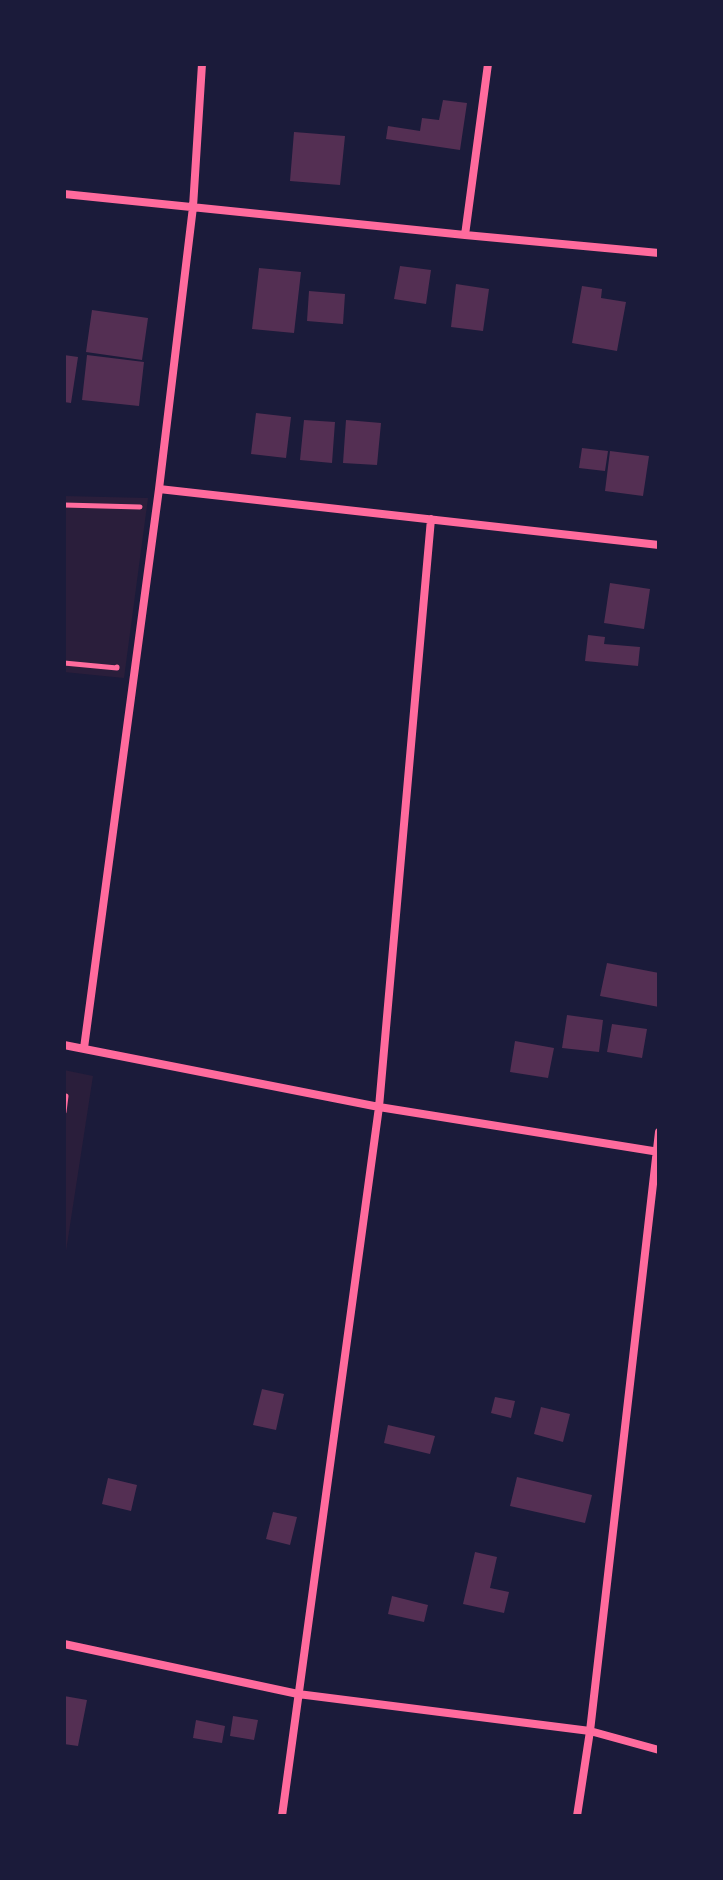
<!DOCTYPE html>
<style>
body{margin:0}
#map{position:relative;width:723px;height:1880px;overflow:hidden;background:#1b1b3a;font-family:Rubik,sans-serif}
canvas{display:block}
.frame{position:absolute;inset:0;border:66px solid #1b1b3a;pointer-events:none}
</style>
<div id="map">
<canvas width="723" height="1880"></canvas>
<div class="frame"></div>
</div>
<script>
const ctx = document.querySelector('canvas').getContext('2d');
ctx.lineJoin = 'round';
function paint(path, color) {
  ctx.fillStyle = color;
  ctx.fill(path, 'evenodd');
}
function toPath(rows) {
  const path = new Path2D();
  for (const r of rows) {
    path.moveTo(r[0], r[1]);
    for (let i = 2; i < r.length; i += 2) path.lineTo(r[i], r[i + 1]);
  }
  return path;
}
function strokePath(path, color, width, dash) {
  ctx.strokeStyle = color;
  ctx.lineWidth = width;
  ctx.lineCap = dash ? 'butt' : 'round';
  ctx.setLineDash(dash || []);
  ctx.stroke(path);
}
paint(toPath([
 [64,496,148,498,124,678,64,672],
 [64,1070,93,1076,64,1264]
]), '#2a1e3b');
paint(toPath([
 [443,100,467,103,460,150,386,139,388,126,420,131,422,118,439,120],
 [294,132,345,136,340,185,290,181],
 [400,266,431,270,426,304,394,299],
 [259,268,301,272,294,333,252,329],
 [456,284,489,289,483,331,451,327],
 [582,286,602,289,601,298,626,302,617,351,572,343],
 [309,291,345,294,343,324,307,321],
 [92,310,148,318,142,360,86,352],
 [64,355,78,357,71,403,64,402],
 [87,355,144,362,139,406,82,400],
 [256,413,291,417,286,458,251,454],
 [304,420,335,422,332,463,300,460],
 [346,420,381,423,377,465,343,463],
 [582,448,608,451,605,471,579,468],
 [610,451,649,456,643,496,605,491],
 [610,583,650,589,644,629,604,623],
 [588,635,605,637,604,644,640,647,638,666,585,661],
 [607,963,659,973,659,1007,600,996],
 [567,1015,603,1020,599,1052,562,1048],
 [612,1024,647,1029,642,1058,607,1052],
 [515,1041,554,1048,548,1078,510,1072],
 [262,1389,284,1394,276,1430,253,1425],
 [495,1397,515,1401,511,1418,491,1413],
 [541,1407,570,1414,563,1442,534,1434],
 [388,1425,435,1436,430,1454,384,1443],
 [517,1477,592,1495,585,1523,510,1506],
 [108,1478,137,1485,131,1511,102,1504],
 [273,1512,297,1517,290,1545,266,1539],
 [475,1552,497,1557,490,1588,509,1592,504,1613,463,1604],
 [392,1596,428,1605,424,1622,388,1614],
 [64,1696,87,1700,78,1746,64,1744],
 [233,1716,258,1720,254,1740,230,1736],
 [196,1720,225,1726,222,1743,193,1738]
]), '#542f53');
strokePath(toPath([
 [64,505,140,507],
 [64,663,117,668,117,667],
 [64,1096,66,1096,64,1112]
]), '#ff6b9d', 5);
strokePath(toPath([
 [64,194,465,235,659,253],
 [465,235,488,64],
 [159,489,659,545],
 [64,1045,379,1107,659,1152],
 [84,1048,159,489,193,207,202,64],
 [64,1644,298,1694,590,1731,659,1750],
 [282,1816,379,1107,431,519],
 [577,1816,590,1731,659,1132]
]), '#ff6b9d', 8);
</script>
